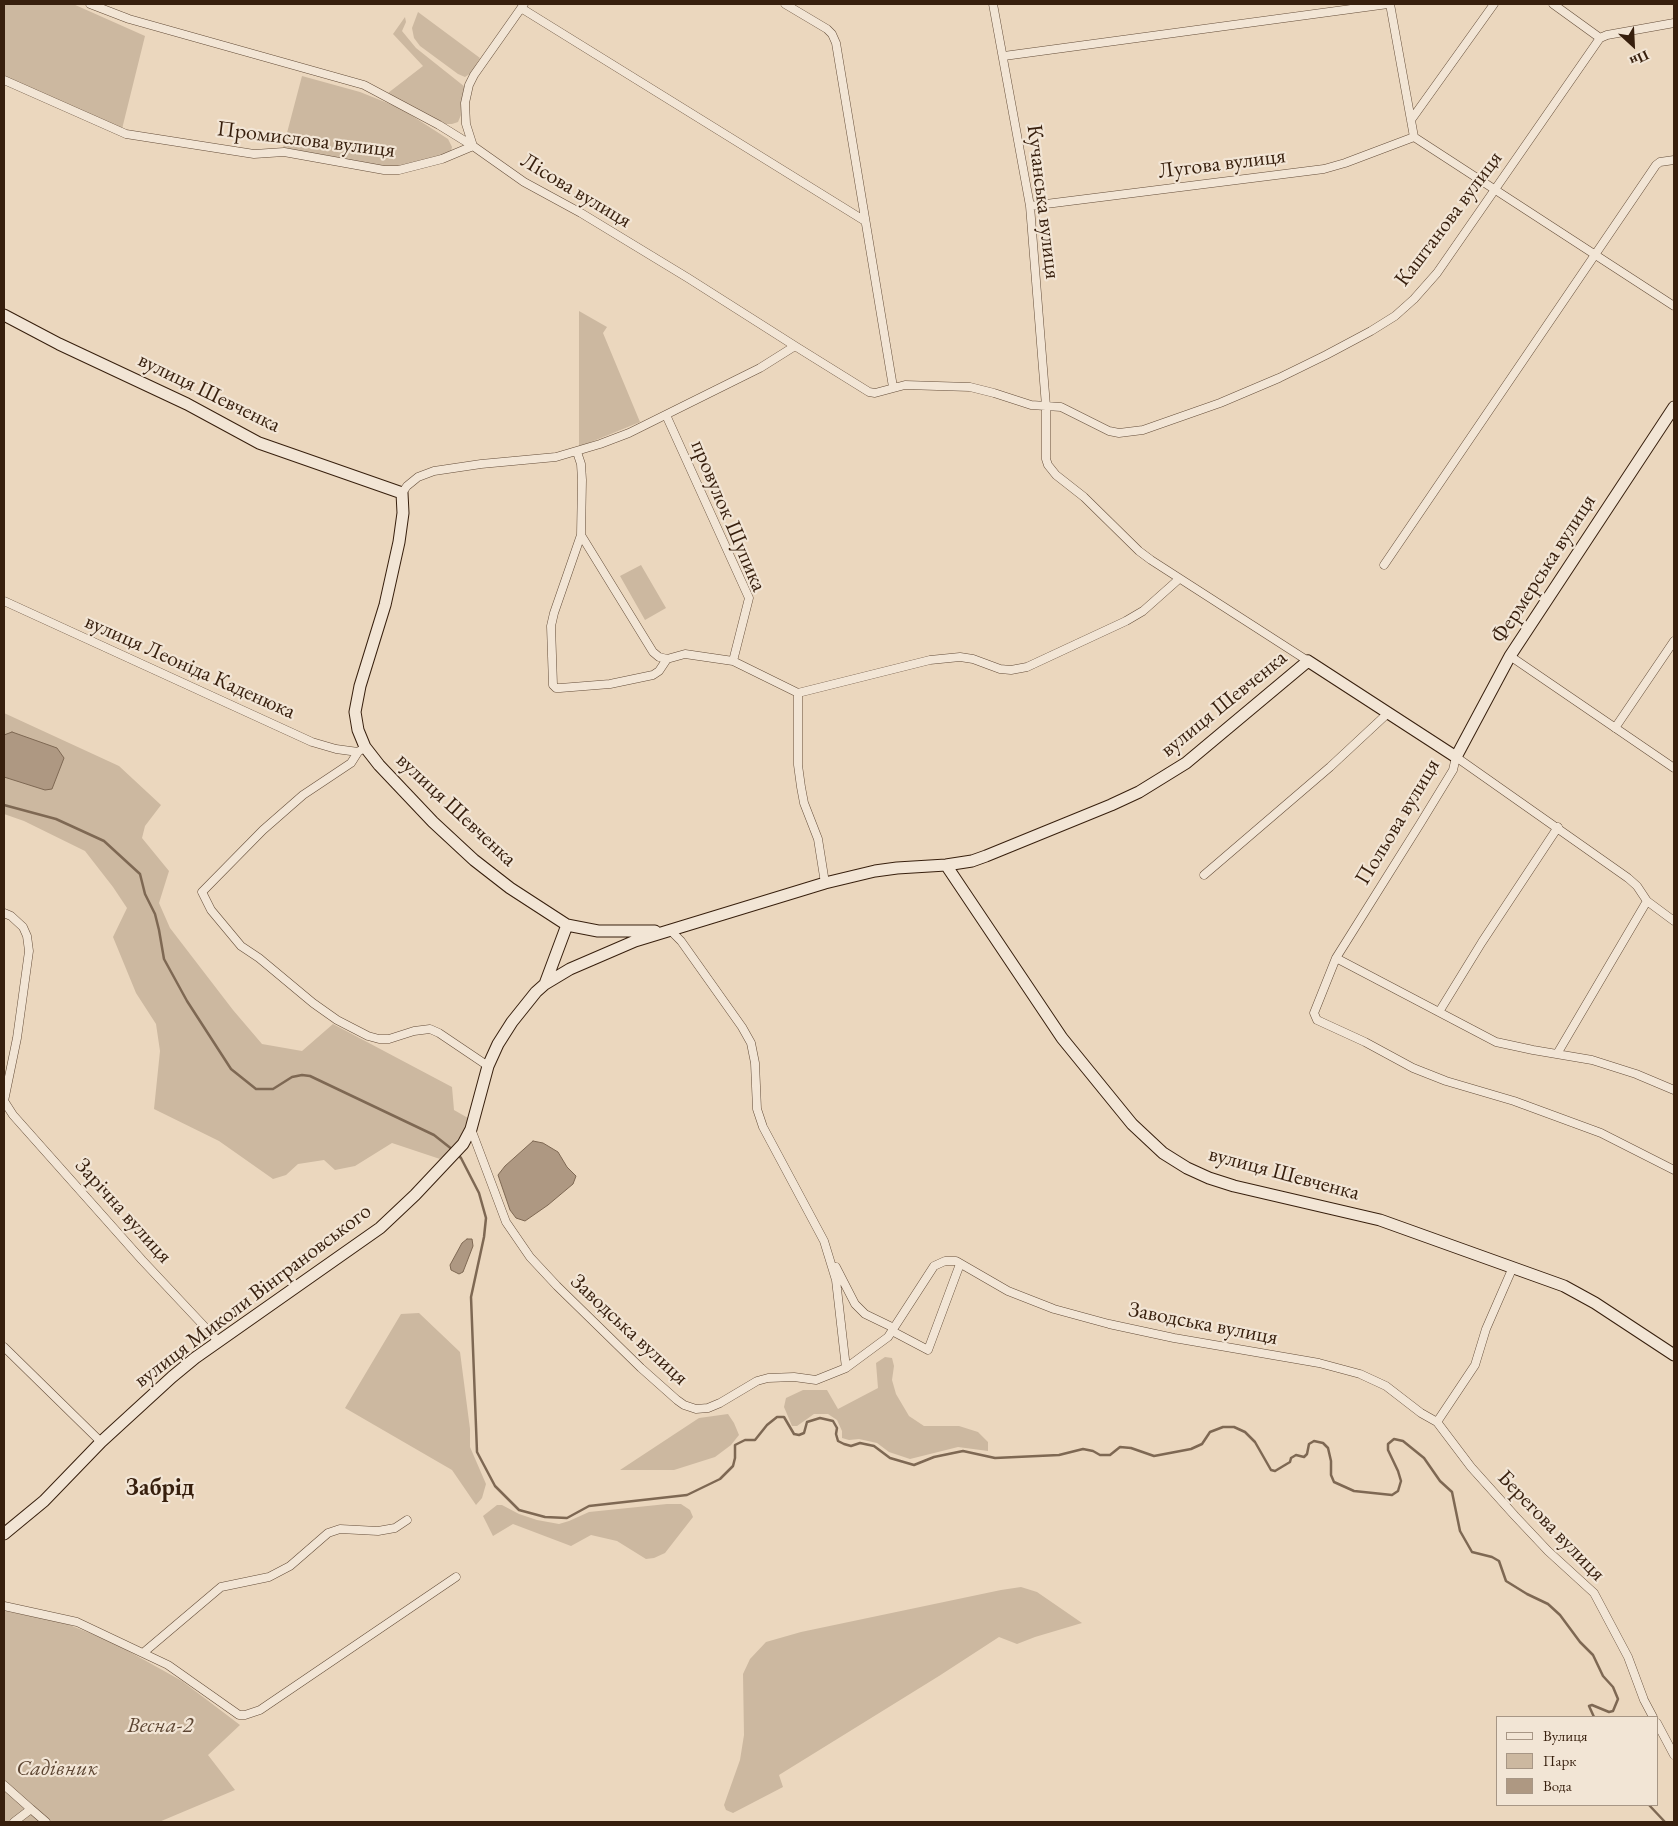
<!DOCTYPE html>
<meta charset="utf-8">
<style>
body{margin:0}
#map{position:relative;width:1678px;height:1826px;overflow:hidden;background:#ebd7be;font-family:"EB Garamond",serif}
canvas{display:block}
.frame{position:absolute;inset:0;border:5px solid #371f0d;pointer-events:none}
.legend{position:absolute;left:1496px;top:1716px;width:162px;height:90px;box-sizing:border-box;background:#f2e5d5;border:1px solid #a79685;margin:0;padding:6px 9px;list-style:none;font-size:15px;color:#371f0d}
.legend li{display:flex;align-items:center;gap:10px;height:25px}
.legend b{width:25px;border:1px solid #a79685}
.north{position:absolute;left:1608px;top:20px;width:50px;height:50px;-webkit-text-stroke:4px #f2e5d5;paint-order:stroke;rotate:155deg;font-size:14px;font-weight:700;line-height:20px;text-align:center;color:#371f0d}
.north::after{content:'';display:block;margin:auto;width:18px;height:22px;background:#371f0d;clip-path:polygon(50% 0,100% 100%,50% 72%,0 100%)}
</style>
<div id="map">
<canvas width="1678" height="1826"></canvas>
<div class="frame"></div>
<ul class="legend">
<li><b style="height:6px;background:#f2e5d5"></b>Вулиця</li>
<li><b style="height:14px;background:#ccb8a0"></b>Парк</li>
<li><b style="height:14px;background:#ae9882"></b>Вода</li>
</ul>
<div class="north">Пн</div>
</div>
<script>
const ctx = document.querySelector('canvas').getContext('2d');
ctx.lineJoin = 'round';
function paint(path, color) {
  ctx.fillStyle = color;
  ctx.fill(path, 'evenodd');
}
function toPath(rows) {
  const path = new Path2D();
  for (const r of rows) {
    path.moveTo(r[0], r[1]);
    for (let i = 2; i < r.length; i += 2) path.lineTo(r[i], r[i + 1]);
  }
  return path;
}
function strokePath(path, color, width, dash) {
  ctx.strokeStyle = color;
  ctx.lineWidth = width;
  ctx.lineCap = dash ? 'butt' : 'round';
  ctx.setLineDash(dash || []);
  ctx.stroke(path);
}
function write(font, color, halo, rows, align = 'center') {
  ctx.font = font + ' "EB Garamond",serif';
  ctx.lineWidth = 4.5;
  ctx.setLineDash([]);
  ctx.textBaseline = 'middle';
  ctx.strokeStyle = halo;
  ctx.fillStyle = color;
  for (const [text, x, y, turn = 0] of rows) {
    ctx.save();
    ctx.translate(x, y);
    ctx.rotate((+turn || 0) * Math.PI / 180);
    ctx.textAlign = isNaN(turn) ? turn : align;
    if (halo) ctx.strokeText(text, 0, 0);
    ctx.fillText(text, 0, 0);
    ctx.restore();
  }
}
paint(toPath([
 [4,4,73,4,145,36,122,129,4,77],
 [418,12,480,58,471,73,465,77,458,74,420,46,414,38,412,28],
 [405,17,406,22,402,31,416,48,465,87,462,101,461,115,458,122,452,124,443,124,388,93,423,66,393,34],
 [302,76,360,92,400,108,448,139,452,147,451,152,415,165,394,168,283,148],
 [579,311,607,327,603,333,640,422,579,447],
 [641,565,666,608,645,620,620,576],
 [4,713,119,766,161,805,145,826,142,838,169,871,159,903,170,928,233,1010,262,1044,302,1051,333,1024,452,1087,454,1110,468,1118,463,1133,452,1148,440,1159,392,1143,355,1166,335,1170,324,1160,298,1164,286,1175,273,1179,219,1141,154,1109,160,1051,156,1024,136,993,113,937,127,908,113,887,85,851,24,821,4,814],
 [419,1313,460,1352,470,1429,470,1447,486,1484,482,1498,476,1505,452,1470,345,1408,401,1314],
 [885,1357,892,1358,894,1366,892,1380,896,1394,909,1416,924,1426,959,1426,978,1432,988,1442,988,1451,958,1447,910,1459,889,1452,877,1443,859,1439,849,1440,842,1438,842,1431,837,1420,828,1414,814,1414,797,1426,792,1426,784,1407,786,1398,803,1390,827,1390,838,1409,878,1388,876,1363],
 [728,1414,734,1423,739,1435,731,1445,715,1457,674,1470,620,1470,699,1418],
 [667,1504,681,1504,690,1510,693,1517,665,1553,654,1558,646,1559,617,1541,591,1535,571,1546,513,1524,493,1536,483,1516,497,1505,502,1505,519,1514,537,1520,559,1524,569,1521,589,1512],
 [1021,1587,1037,1592,1082,1623,1035,1637,1017,1644,999,1637,939,1676,779,1775,783,1787,733,1813,726,1810,724,1805,740,1760,744,1735,743,1674,750,1659,766,1642,801,1632,1001,1590],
 [4,1611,62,1622,112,1642,182,1681,240,1725,208,1755,235,1790,159,1822,4,1822]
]), '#ccb8a0');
const water = toPath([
 [12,732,57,748,64,758,52,789,45,790,4,777,4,735,12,732],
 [533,1141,543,1143,558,1152,567,1167,576,1176,573,1184,548,1205,525,1221,516,1218,510,1210,498,1175,505,1166,533,1141],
 [467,1239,472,1239,473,1246,463,1272,459,1274,451,1270,450,1265,462,1243,467,1239]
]);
paint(water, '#ae9882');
strokePath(water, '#7e6853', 1);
strokePath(toPath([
 [4,805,56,819,104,841,140,874,145,894,155,914,159,930,164,959,187,1001,231,1069,256,1089,273,1089,292,1077,302,1075,310,1076,434,1135,453,1150],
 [457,1154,461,1158,479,1193,486,1218,484,1237,471,1297,477,1452,495,1486,519,1510,545,1517,567,1518,589,1506,687,1495,720,1479,733,1466,735,1458,735,1445,745,1440,755,1440,767,1425,777,1417,784,1417,794,1434,799,1435,804,1433,807,1422,820,1418,833,1421,837,1428,836,1434,838,1441,844,1444,851,1446,860,1443,874,1446,890,1458,914,1465,934,1457,963,1451,995,1458,1059,1455,1083,1449,1093,1451,1100,1455,1110,1455,1120,1447,1131,1448,1154,1456,1191,1449,1202,1444,1210,1432,1223,1427,1234,1427,1245,1432,1255,1442,1271,1470,1275,1471,1290,1462,1291,1458,1296,1455,1304,1457,1307,1454,1309,1444,1314,1441,1323,1443,1328,1448,1331,1461,1331,1475,1334,1482,1354,1491,1392,1495,1398,1491,1401,1481,1398,1471,1388,1450,1388,1444,1394,1439,1403,1441,1424,1458,1440,1481,1452,1492,1460,1531,1472,1552,1492,1557,1499,1561,1506,1581,1527,1594,1548,1604,1560,1615,1580,1642,1593,1655,1603,1676,1613,1687,1618,1699,1613,1711,1609,1712,1592,1705,1589,1706,1594,1717],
 [1649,1805,1665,1822]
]), '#7e6853', 2.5);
const street = toPath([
 [524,4,474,75,469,85,465,103,466,124,473,146,524,182,581,213,688,278,795,346],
 [785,4,827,29,832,34,836,43,893,387],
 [993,4,1030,206,1046,406,1046,459,1048,465,1056,475,1084,497,1139,551,1151,560,1308,661],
 [1390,4,1414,137,1674,306],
 [1553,4,1600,38],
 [521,8,865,221],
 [1004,56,1388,4],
 [4,80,126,134,254,154,284,152,384,170,399,170,442,159,473,146,439,125,364,85,129,19,90,4],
 [1411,120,1494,4],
 [1030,206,1324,169,1345,163,1414,137],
 [666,415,749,598,733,661],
 [577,452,581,464,582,480,581,535,653,652,659,657,667,659,685,654,733,661,798,693],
 [402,493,407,486,418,477,434,471,481,464,556,457,600,444,629,433,760,368,795,346,869,392,875,393,905,385,970,387,994,393,1031,405,1061,407,1109,431,1119,433,1143,430,1220,403,1279,378,1326,355,1371,331,1395,316,1414,299,1437,273,1600,38,1607,35,1674,23],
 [581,535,554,613,551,626,553,685,556,688,560,688,610,684,653,675,659,671,667,659],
 [1384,565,1656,165,1660,162,1674,160],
 [4,601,312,742,336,749,358,752,361,750],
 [1510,656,1674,768],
 [798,693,930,660,960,657,973,659,1000,669,1011,670,1027,667,1126,621,1143,611,1179,579],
 [798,693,798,765,801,787,804,803,818,839,825,883],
 [1615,728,1674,641],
 [358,752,351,763,303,795,263,830,202,892,211,910,241,946,259,958,313,1003,337,1020,368,1036,379,1039,389,1039,414,1031,430,1029,439,1033,488,1066],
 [1204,875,1330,767,1388,713],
 [4,913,11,916,23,927,27,936,29,951,17,1038,4,1101],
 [1674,921,1647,901,1637,886,1628,878,1456,757,1453,770,1420,824,1336,958,1314,1013,1317,1020,1365,1042,1413,1068,1446,1081,1514,1101,1601,1133,1674,1170],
 [671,931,681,941,742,1027,751,1043,755,1063,757,1109,763,1127,824,1241,836,1280,846,1368],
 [1336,958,1496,1042,1533,1050,1592,1060,1636,1074,1674,1090],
 [1439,1012,1482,942,1558,827],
 [1557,1054,1647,901],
 [4,1101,13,1115,142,1260,219,1342],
 [471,1129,506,1222,530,1257,557,1286,641,1368,677,1400,684,1405,696,1409,708,1408,720,1403,757,1381,768,1378,794,1377,816,1380,846,1368,888,1337,934,1266,945,1261,956,1261,1008,1291,1054,1309,1109,1324,1174,1338,1319,1363,1360,1374,1386,1386,1421,1413,1437,1422,1471,1467,1515,1516,1548,1551,1594,1593,1628,1657,1644,1700,1653,1717],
 [836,1267,855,1304,865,1314,894,1328],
 [892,1331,928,1350,960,1264],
 [4,1347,101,1442],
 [1437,1422,1475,1365,1486,1329,1513,1267],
 [4,1606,77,1622,168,1665,239,1715,245,1715,260,1710,456,1577],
 [143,1653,221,1587,269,1577,290,1566,328,1533,340,1529,378,1531,395,1528,407,1520],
 [1657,1723,1674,1755],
 [4,1785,31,1809,14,1822],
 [31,1809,46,1822]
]);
const secondary = toPath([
 [4,315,59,344,187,404,259,443,402,493,403,513,399,542,385,605,360,686,355,712,358,730,365,747,379,765,433,822,474,860,510,888,567,925,598,931,655,931],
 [946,865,1062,1038,1132,1124,1163,1153,1187,1168,1209,1178,1234,1186,1380,1220,1564,1286,1595,1303,1674,1355],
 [545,984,567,925],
 [4,1534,44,1501,101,1442,172,1377,195,1358,380,1228,415,1195,463,1144,471,1129,488,1066,498,1044,512,1022,536,992,545,984,570,969,635,941,825,883,875,871,897,868,946,865,972,861,986,856,1111,805,1139,792,1186,763,1308,661,1456,757,1510,656,1674,407]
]);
strokePath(street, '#644d39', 9);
strokePath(secondary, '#371f0d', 13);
strokePath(street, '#f2e5d5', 8);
strokePath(secondary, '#f2e5d5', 11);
write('22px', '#371f0d', '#f2e5d5', [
 ["Промислова вулиця",306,140,7],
 ["Лугова вулиця",1222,164,-7],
 ["Лісова вулиця",576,191,31],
 ["Кучанська вулиця",1043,202,83],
 ["Каштанова вулиця",1449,219,-53],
 ["вулиця Шевченка",209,393,26],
 ["провулок Шупика",728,516,67],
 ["Фермерська вулиця",1544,569,-57],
 ["вулиця Леоніда Каденюка",190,667,24],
 ["вулиця Шевченка",1224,704,-39],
 ["вулиця Шевченка",456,810,43],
 ["Польова вулиця",1398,822,-59],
 ["вулиця Шевченка",1284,1174,15],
 ["Зарічна вулиця",123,1211,48],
 ["вулиця Миколи Вінграновського",253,1296,-37],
 ["Заводська вулиця",1203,1324,11],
 ["Заводська вулиця",629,1330,43],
 ["Берегова вулиця",1551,1526,46]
]);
write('italic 22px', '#5c4532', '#f2e5d5', [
 ["Весна-2",160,1726],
 ["Садівник",57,1769]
]);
write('bold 24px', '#371f0d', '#f2e5d5', [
 ["Забрід",160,1488]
]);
</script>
